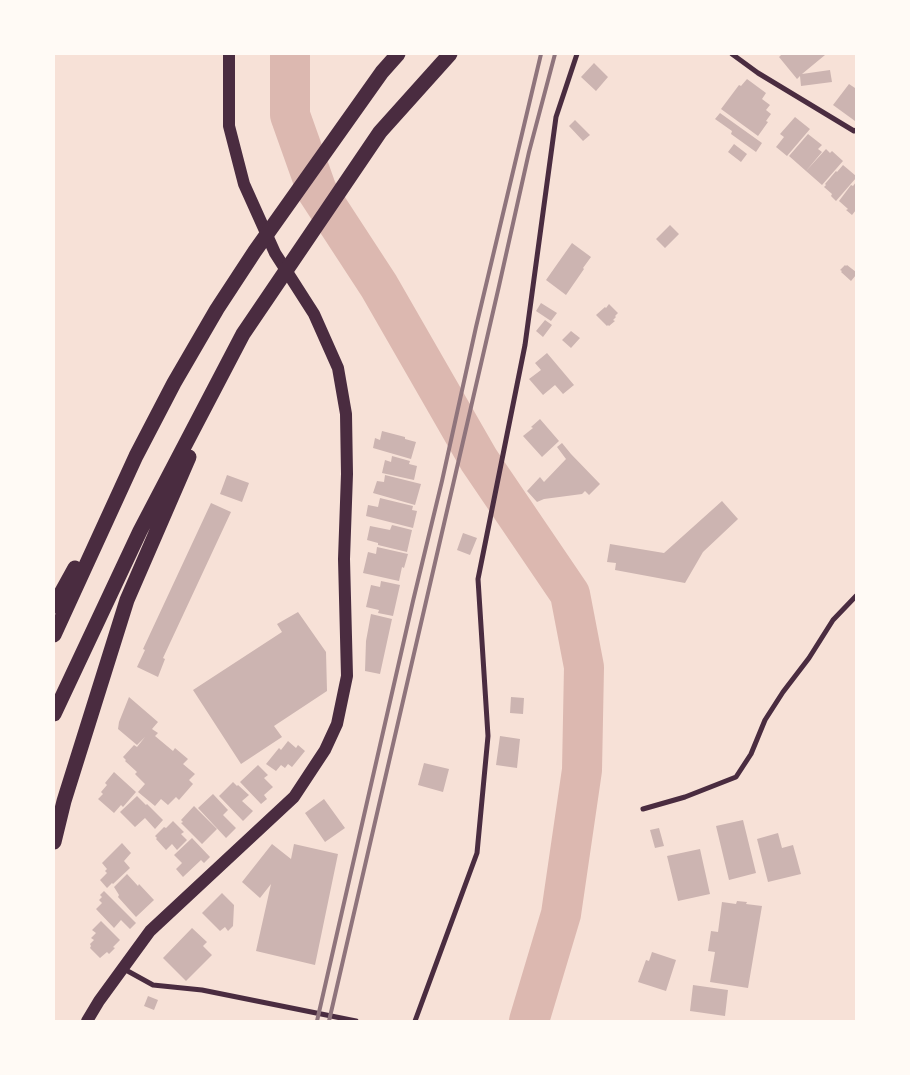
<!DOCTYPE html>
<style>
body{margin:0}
#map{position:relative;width:910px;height:1075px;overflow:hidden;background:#f7e1d7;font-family:Karla,sans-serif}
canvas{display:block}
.frame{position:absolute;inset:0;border:55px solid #fffaf5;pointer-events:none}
</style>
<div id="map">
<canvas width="910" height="1075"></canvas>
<div class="frame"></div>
</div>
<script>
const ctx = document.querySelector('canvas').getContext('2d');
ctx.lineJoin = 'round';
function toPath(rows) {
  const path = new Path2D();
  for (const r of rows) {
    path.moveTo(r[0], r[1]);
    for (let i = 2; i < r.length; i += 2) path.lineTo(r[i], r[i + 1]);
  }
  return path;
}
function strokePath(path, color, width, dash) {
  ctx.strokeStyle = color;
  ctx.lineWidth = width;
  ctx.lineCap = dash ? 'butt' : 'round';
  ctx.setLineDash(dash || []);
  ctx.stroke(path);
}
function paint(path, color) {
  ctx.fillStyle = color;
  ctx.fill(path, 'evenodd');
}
strokePath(toPath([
 [290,54,290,115,317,191,379,286,479,460,570,594,584,667,582,770,561,914,529,1021]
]), '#dcb8b0', 40);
paint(toPath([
 [782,54,824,54,825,55,802,74,830,70,832,82,801,86,800,76,797,79,779,57],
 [594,63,608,77,596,91,581,77],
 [747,79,766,93,762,99,770,105,766,110,771,114,766,121,768,122,758,136,721,109,739,85,741,86],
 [849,84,855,88,856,86,856,119,855,121,833,105],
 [720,113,762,143,756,152,731,134,732,131,715,119],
 [795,117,810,129,787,156,776,147,784,137,780,134],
 [575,120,590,135,583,141,569,126],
 [808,134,822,145,818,149,822,152,806,171,789,156],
 [734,144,747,154,741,162,728,152],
 [826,149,830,153,832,151,843,161,822,185,806,171],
 [843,165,856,176,856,178,836,201,831,196,832,194,824,187,826,185,825,184,836,171,837,172],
 [856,182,856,210,852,215,846,210,848,209,839,201,851,185,853,186],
 [670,225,679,234,665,248,656,239],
 [572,243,591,257,583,268,584,269,566,295,546,280],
 [845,265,846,266,847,265,856,272,856,275,851,281,841,272,842,271,840,270],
 [541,303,557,313,551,321,536,311],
 [609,304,618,313,615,316,616,317,613,320,615,321,609,326,608,325,607,326,596,315,605,307,606,308],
 [545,320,552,325,543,337,536,331],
 [571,331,580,338,571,348,562,340],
 [547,353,574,385,563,394,555,385,543,395,529,379,541,370,535,363],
 [540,419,559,441,542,457,523,436,533,428,531,427],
 [382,431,405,437,405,439,416,442,411,459,373,448,375,438,380,440],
 [562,443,571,454,600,484,589,495,585,491,582,494,544,499,537,502,527,491,540,477,544,482,566,459,557,447],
 [392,456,410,461,409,464,417,466,414,480,382,473,385,460,391,462],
 [227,475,249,483,242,502,220,494],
 [385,475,421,484,415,505,373,493,377,481,384,482],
 [380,498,413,506,412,510,417,511,413,528,366,516,368,505,378,507],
 [722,501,738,519,703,552,685,583,615,570,616,563,607,562,610,544,664,553],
 [211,503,231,512,163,658,165,659,158,677,137,667,145,650,143,649],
 [392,525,412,530,407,552,378,545,378,543,367,540,370,526,390,530],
 [463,533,477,538,470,555,457,550],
 [377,547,408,554,404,568,402,567,399,581,363,573,368,552,376,554],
 [381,581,400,585,393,616,378,613,379,610,366,607,371,585,380,587],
 [298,612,326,652,327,691,274,726,282,737,241,764,193,690,282,632,277,624],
 [371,614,392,619,380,674,365,671,366,641],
 [129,697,158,722,152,729,158,733,155,736,173,751,175,748,188,759,183,764,195,774,189,780,193,784,179,800,176,797,168,805,161,799,155,806,138,792,145,784,135,774,137,772,125,761,126,760,123,757,134,745,137,747,145,737,137,745,118,729,119,722],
 [511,697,524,698,523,714,510,713],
 [500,736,520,739,517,768,496,765],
 [288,741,296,748,298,745,305,751,292,767,288,764,285,768,281,765,276,771,266,764,279,748,281,750],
 [424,763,449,769,443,792,418,785],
 [258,765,268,775,264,778,273,787,264,795,267,799,261,804,240,782],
 [114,772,136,792,123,807,121,805,114,813,98,799,103,794,101,792,107,785,105,783],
 [233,782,237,786,238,785,249,795,242,801,253,811,243,821,219,796],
 [213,794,228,810,223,815,236,828,226,838,198,808],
 [137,796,146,805,147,804,163,820,155,829,145,818,135,827,120,812],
 [324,799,345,828,325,842,305,813],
 [194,806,217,829,202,844,181,823,183,822,181,820],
 [743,820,756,873,729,880,716,826],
 [173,821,184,832,181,834,187,840,177,850,172,844,166,850,156,839,157,838,155,836,164,827,166,828],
 [659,828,664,846,655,848,650,830],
 [778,833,782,848,793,845,801,874,768,882,757,839],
 [192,838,210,857,204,863,201,860,183,877,176,869,182,863,174,855],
 [122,843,131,853,124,861,130,868,113,884,112,883,107,888,100,880,107,873,105,871,107,869,102,863],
 [272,844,291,859,294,844,338,854,315,965,256,951,271,884,260,898,242,882],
 [700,849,710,894,678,901,667,856],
 [127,874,138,886,139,884,154,900,136,917,118,897,119,895,114,887],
 [104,891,136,923,130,929,121,920,114,928,96,909,102,903,99,900,102,897,100,895],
 [222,893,234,905,233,926,228,931,225,927,220,931,202,913],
 [737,901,747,902,746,904,762,906,748,988,710,982,715,952,708,951,711,931,718,932,722,902,736,904],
 [101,921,120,940,113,947,115,948,109,954,107,952,100,958,90,948,91,946,90,944,94,940,91,938,96,933,92,930],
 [192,928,207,942,203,946,212,955,186,981,163,958],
 [652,952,676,960,666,991,638,982,646,960,649,961],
 [693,985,728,990,725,1016,690,1011],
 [148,996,158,1000,154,1010,144,1006]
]), '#ccb4b1');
strokePath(toPath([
 [732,54,758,73,854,131,856,130],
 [643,809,685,797,736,777,751,754,765,720,783,692,809,658,833,620,856,596],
 [124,969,153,985,202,990,356,1021],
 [415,1021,477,853,488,736,478,579,525,345,556,117,577,54]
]), '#4a2c40', 5);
strokePath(toPath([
 [87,1021,99,1001,150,931,294,797,325,750,337,724,347,676,344,559,347,474,346,414,338,368,314,314,275,253,244,184,229,126,229,54]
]), '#4a2c40', 12);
strokePath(toPath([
 [54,606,75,568],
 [54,635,136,456,174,383,217,309,255,251,382,72,398,54],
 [54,714,140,531,243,334,380,132,450,54],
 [54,842,64,801,127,600,189,457]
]), '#4a2c40', 15);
strokePath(toPath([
 [317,1021,413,601,442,481,476,327,541,54],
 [329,1021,499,286,529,152,555,54]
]), '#8f747c', 4);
</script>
